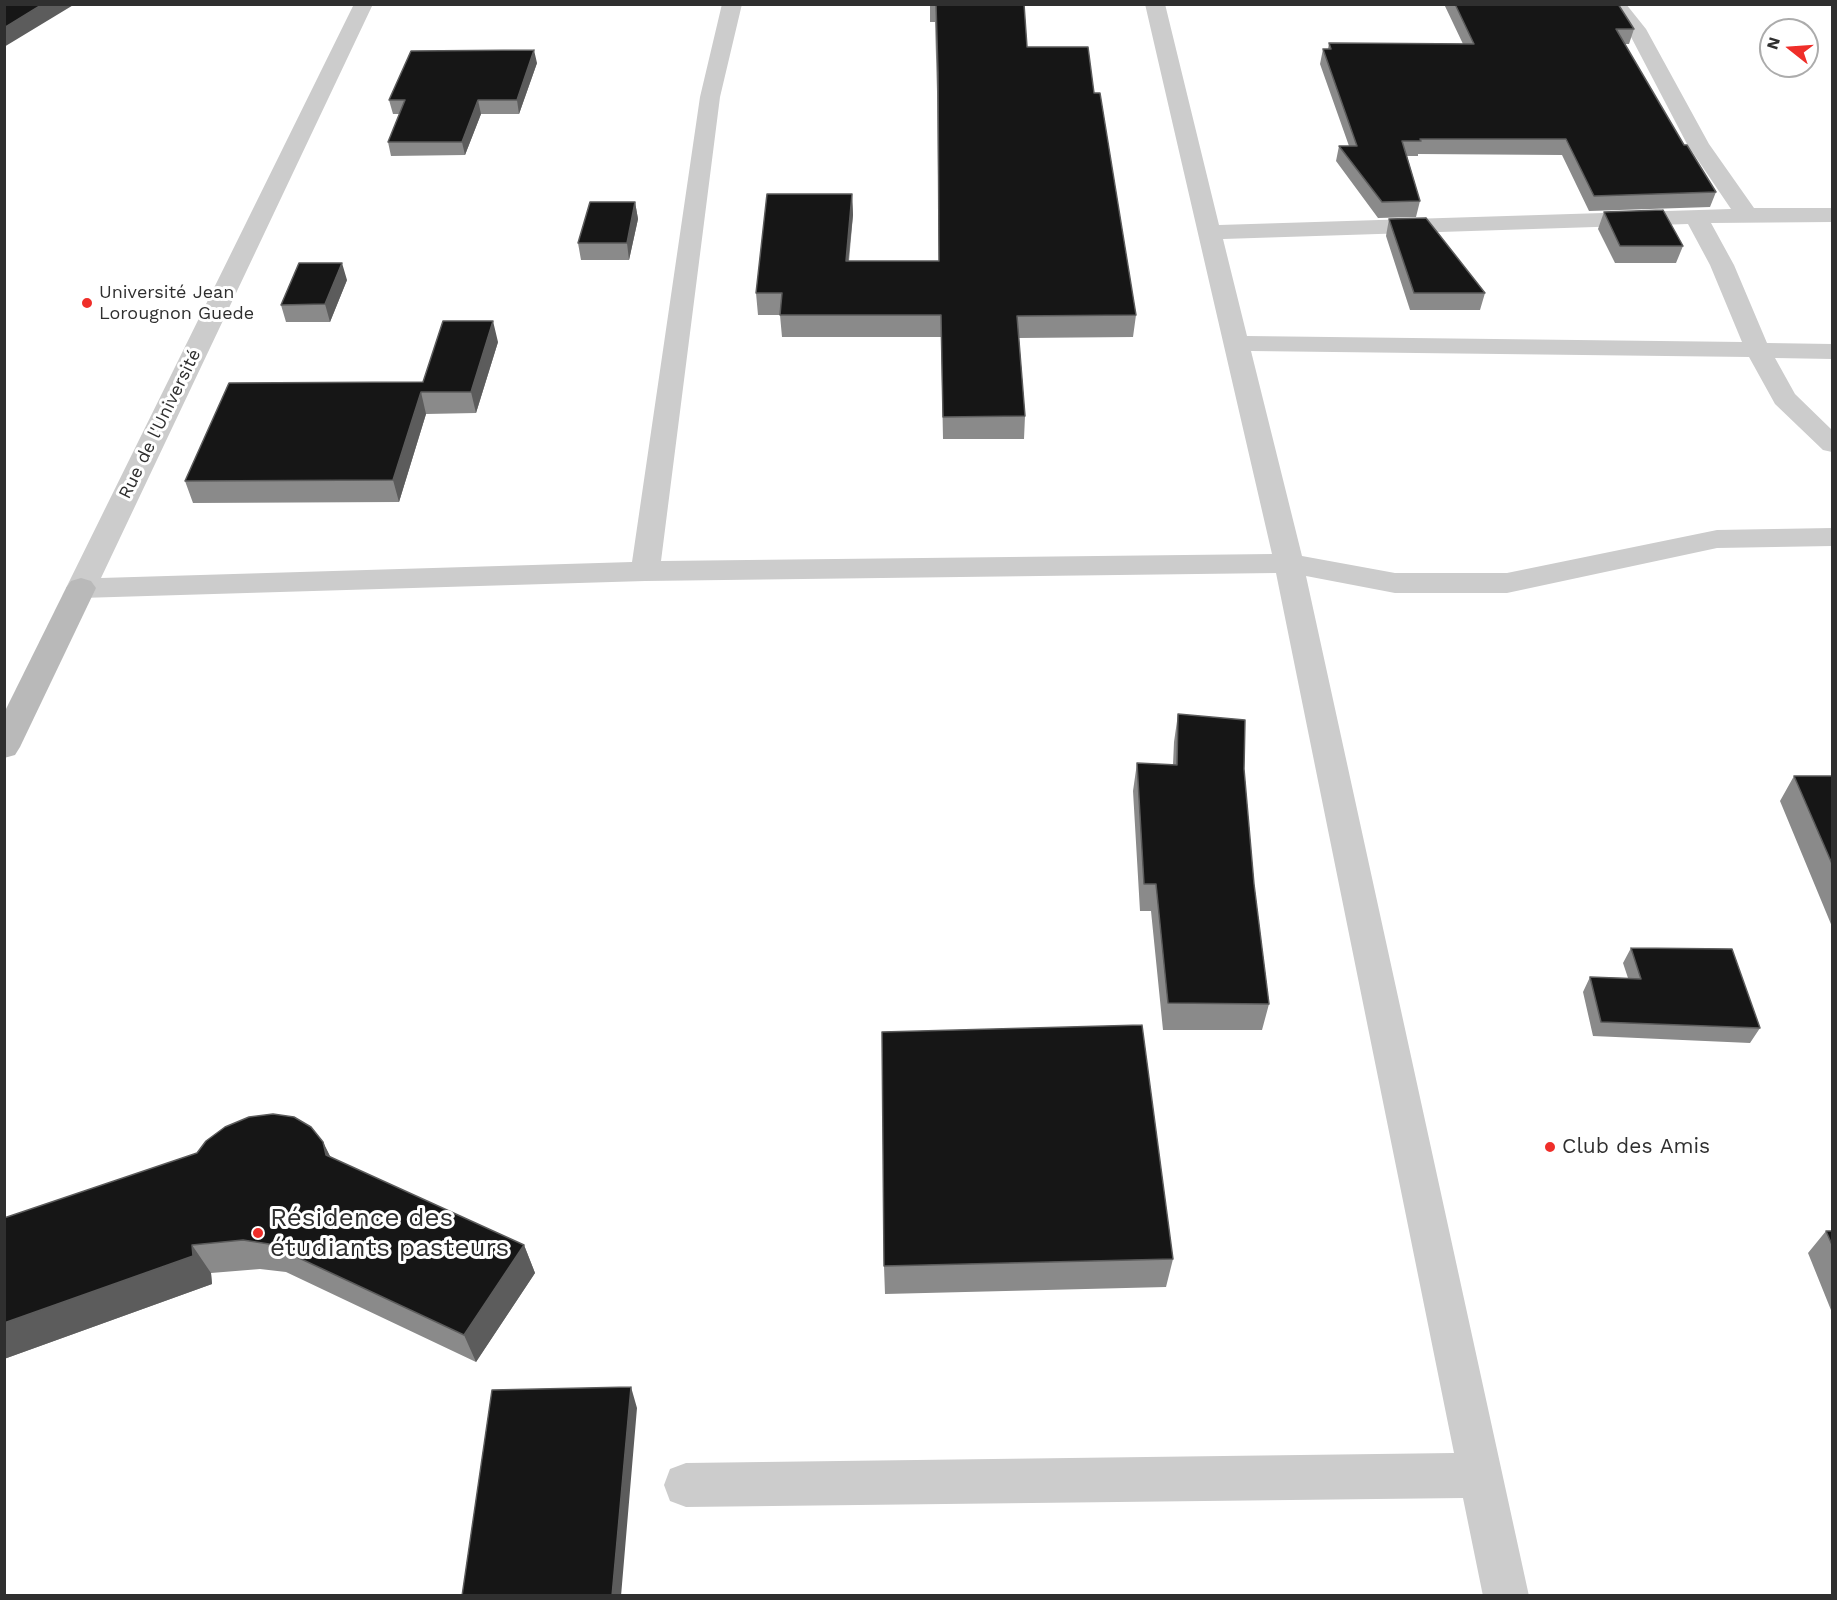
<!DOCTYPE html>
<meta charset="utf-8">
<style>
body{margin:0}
#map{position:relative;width:1837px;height:1600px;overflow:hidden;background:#fff;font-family:"Work Sans",sans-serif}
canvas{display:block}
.frame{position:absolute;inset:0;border:6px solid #2f2f2f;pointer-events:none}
.north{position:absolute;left:1759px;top:18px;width:60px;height:60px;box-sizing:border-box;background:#fff;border:2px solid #acacac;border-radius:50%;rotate:287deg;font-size:16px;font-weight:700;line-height:24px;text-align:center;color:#2f2f2f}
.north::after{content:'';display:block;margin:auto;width:21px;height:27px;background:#ef2e29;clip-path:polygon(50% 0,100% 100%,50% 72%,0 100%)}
</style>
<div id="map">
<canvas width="1837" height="1600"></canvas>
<div class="frame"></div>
<div class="north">N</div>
</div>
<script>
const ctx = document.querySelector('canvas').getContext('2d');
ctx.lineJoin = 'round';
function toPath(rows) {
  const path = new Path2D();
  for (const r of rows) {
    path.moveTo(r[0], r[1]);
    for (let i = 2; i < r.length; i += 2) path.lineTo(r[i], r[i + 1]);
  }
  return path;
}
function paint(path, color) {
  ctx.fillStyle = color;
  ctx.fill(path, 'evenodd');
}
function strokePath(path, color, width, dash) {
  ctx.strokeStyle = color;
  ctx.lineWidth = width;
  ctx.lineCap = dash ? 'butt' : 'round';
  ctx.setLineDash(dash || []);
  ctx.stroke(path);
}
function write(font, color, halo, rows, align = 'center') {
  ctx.font = font + ' "Work Sans",sans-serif';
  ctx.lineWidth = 6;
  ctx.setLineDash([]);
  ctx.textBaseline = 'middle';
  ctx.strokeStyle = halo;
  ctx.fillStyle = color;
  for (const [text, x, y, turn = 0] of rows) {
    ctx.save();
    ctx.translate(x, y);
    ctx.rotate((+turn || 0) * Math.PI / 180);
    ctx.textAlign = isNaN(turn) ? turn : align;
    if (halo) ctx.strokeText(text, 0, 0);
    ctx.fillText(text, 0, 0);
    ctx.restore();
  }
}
paint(toPath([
 [354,4,373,4,101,578,632,562,700,97,722,4,742,4,720,97,661,561,1272,554,1145,4,1165,4,1219,225,1731,209,1687,144,1630,35,1607,4,1626,4,1646,29,1709,144,1754,208,1832,208,1832,222,1711,223,1734,265,1767,343,1832,344,1832,359,1775,358,1795,394,1832,430,1832,452,1823,450,1775,404,1749,357,1251,351,1302,556,1395,573,1507,573,1717,530,1832,528,1832,546,1717,548,1507,593,1395,593,1306,576,1529,1596,1483,1596,1463,1498,686,1507,670,1501,664,1485,670,1469,686,1463,1454,1453,1276,573,645,581,81,598,71,595,66,588,354,4],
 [1688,224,1710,265,1742,342,1247,336,1223,239,1688,224]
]), '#ccc');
paint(toPath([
 [81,578,91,581,96,588,20,747,15,755,4,758,4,713,66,588,71,581,81,578]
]), '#b9b9b9');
paint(toPath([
 [930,4,1024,4,1027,47,1094,93,1136,315,1133,337,1019,338,1025,416,1024,439,943,439,941,337,782,337,780,315,758,315,756,293,852,194,853,215,849,261,939,261,937,92,935,22,930,22],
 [1444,4,1618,4,1634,29,1629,44,1624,44,1684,145,1716,192,1710,207,1589,211,1562,155,1418,154,1418,156,1407,156,1420,201,1416,217,1378,218,1336,161,1339,146,1349,146,1320,64,1323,49,1328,49,1329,43,1463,44],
 [537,63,519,114,481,114,465,155,391,156,388,142,400,114,393,114,389,100],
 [635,202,638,219,629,260,581,260,578,243],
 [1604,212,1683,246,1676,263,1615,263,1598,229],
 [1389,219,1485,293,1480,310,1410,310,1386,236],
 [347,280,330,322,286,322,281,305],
 [498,342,476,413,426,414,399,502,193,503,185,481,423,382],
 [1178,714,1244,769,1254,884,1269,1004,1262,1030,1163,1030,1151,911,1140,911,1133,791,1137,763,1173,765,1174,742],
 [1794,776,1833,776,1833,929,1780,801],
 [1631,948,1760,1028,1750,1043,1593,1036,1583,992,1590,977,1628,978,1623,963],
 [323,1142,330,1157,524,1245,535,1273,476,1362,286,1272,260,1269,211,1273,212,1284,4,1359,197,1153],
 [1826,1231,1833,1231,1833,1315,1808,1253],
 [1173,1259,1166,1287,885,1294,884,1266]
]), '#8a8a8a');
paint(toPath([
 [43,4,75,4,4,47,4,28],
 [534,50,537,63,519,114,517,100],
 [478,100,481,114,465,155,462,142],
 [852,194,853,215,846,282,846,261],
 [635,202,638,219,629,260,627,243],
 [342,263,347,280,330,322,325,304],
 [493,321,498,342,476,413,471,392],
 [421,392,426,414,399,502,393,480],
 [323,1142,338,1172,326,1155],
 [192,1245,211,1273,212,1284,4,1359,4,1323],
 [524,1245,535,1273,476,1362,464,1335],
 [631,1387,637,1408,621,1596,612,1596]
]), '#5c5c5c');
const building = toPath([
 [4,4,43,4,4,28,4,4],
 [936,4,1024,4,1027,47,1088,47,1094,93,1100,93,1136,315,1017,316,1025,416,943,417,941,315,780,315,782,293,756,293,767,194,852,194,846,261,939,261,938,72,936,4],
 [1455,4,1618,4,1634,29,1616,29,1684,145,1687,145,1716,192,1594,196,1566,139,1420,139,1421,141,1402,141,1420,201,1382,202,1339,146,1357,146,1323,49,1331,49,1329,43,1474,44,1455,4],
 [534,50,517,100,478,100,462,142,388,142,405,100,389,100,411,51,534,50],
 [590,202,635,202,627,243,578,243,590,202],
 [1663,210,1683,246,1620,246,1604,212,1663,210],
 [1426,218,1485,293,1414,293,1389,219,1426,218],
 [299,263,342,263,325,304,281,305,299,263],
 [443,321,493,321,471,392,421,392,393,480,185,481,229,383,423,382,443,321],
 [1178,714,1245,720,1244,769,1254,884,1269,1004,1168,1003,1156,884,1144,884,1137,763,1177,765,1178,714],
 [1794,776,1833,776,1833,866,1794,776],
 [1631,948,1732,949,1760,1028,1601,1022,1590,977,1641,979,1631,948],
 [1142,1025,1173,1259,884,1266,882,1032,1142,1025],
 [273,1114,294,1117,311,1127,323,1142,326,1155,524,1245,464,1335,269,1244,243,1240,192,1245,193,1256,4,1323,4,1218,197,1153,206,1141,225,1127,249,1117,273,1114],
 [1826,1231,1833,1231,1833,1247,1826,1231],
 [631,1387,612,1596,462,1596,492,1390,631,1387]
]);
paint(building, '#161616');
strokePath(building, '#5c5c5c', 1.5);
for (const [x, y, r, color] of [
 [87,303,6,"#ef2e29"],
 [1550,1147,6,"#ef2e29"],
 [258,1233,6,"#ef2e29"]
]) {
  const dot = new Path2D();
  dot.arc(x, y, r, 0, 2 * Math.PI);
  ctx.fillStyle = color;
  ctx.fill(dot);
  strokePath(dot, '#fff', 2);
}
write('18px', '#2f2f2f', '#fff', [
 ["Université Jean",99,293],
 ["Lorougnon Guede",99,314]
], 'left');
write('18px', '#2f2f2f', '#fff', [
 ["Rue de l'Université",160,424,-64]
]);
write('21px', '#2f2f2f', '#fff', [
 ["Club des Amis",1562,1147]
], 'left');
write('26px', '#2f2f2f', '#fff', [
 ["Résidence des",270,1218],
 ["étudiants pasteurs",270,1248]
], 'left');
</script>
